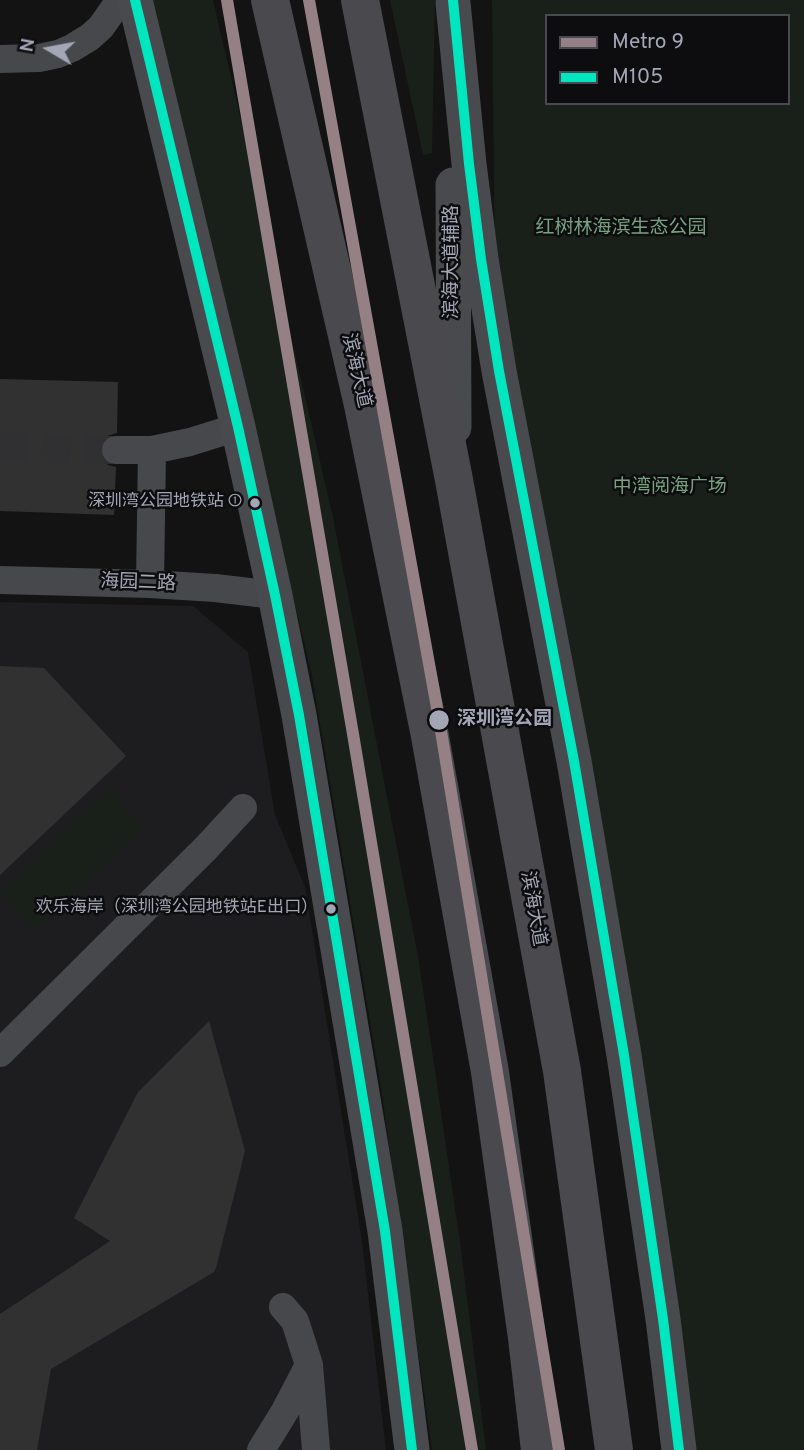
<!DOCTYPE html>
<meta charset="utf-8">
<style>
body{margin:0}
#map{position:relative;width:804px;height:1450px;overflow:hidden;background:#131313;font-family:Overpass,sans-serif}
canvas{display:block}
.legend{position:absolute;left:545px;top:14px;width:245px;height:91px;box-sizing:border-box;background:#0d0d0f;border:2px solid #494a51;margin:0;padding:9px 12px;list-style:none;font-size:21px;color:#a2a6b5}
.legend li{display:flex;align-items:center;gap:14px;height:35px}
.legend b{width:35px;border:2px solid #494a51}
.north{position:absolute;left:14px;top:14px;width:70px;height:70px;-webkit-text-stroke:5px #0d0d0f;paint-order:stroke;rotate:280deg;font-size:19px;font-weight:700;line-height:28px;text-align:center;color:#a2a6b5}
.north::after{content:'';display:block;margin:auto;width:24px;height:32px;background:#a2a6b5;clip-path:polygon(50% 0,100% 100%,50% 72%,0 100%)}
</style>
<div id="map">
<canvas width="804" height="1450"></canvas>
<ul class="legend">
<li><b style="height:9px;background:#958086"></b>Metro 9</li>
<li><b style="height:9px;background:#00e6bf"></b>M105</li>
</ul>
<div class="north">N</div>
</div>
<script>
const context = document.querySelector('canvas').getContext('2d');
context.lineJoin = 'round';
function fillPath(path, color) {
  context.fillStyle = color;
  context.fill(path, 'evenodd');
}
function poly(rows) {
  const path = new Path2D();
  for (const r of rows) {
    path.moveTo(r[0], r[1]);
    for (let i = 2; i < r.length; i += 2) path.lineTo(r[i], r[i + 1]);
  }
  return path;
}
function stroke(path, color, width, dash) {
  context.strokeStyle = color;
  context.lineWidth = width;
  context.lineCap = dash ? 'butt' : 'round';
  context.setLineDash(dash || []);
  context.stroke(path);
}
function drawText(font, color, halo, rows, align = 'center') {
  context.font = font + ' Overpass,"Noto Sans SC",sans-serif';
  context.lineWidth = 5;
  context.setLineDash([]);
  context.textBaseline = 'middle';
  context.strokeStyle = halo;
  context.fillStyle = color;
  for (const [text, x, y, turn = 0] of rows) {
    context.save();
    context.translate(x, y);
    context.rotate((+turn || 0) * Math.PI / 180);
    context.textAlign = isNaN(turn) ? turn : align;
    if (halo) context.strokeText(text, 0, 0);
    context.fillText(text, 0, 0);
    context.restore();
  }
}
fillPath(poly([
 [0,602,193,606,248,652,275,815,305,887,362,1241,386,1450,0,1450]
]), '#1d1d1f');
fillPath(poly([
 [152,0,213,0,333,517,419,962,460,1242,486,1450,432,1450,381,1087,312,676],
 [390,0,435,0,432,153,423,155],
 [492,0,804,0,804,1450,694,1450,495,275],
 [547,16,788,16,788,103,547,103],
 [109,789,145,827,35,930,0,892]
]), '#19201a');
fillPath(poly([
 [0,379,118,382,117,433,107,436,101,442,99,449,102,459,108,465,116,467,114,515,0,511],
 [0,666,44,668,126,756,0,875],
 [209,1021,245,1151,216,1268,214,1272,51,1369,37,1450,0,1450,0,1314,110,1241,74,1218,138,1092]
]), '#313132');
stroke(poly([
 [0,447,116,450]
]), '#303033', 28, [28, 14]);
stroke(poly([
 [0,59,39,58,58,54,72,48,90,37,101,27,120,0],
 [116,450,152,450,190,442,238,427],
 [0,580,150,584,215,588,275,595],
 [150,584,152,450],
 [0,1053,206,848,243,808],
 [283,1307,295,1321,309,1365],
 [261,1450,285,1411,309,1365,316,1450]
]), '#47484c', 28);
stroke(poly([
 [135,0,238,427,275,595,299,715,385,1231,412,1450],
 [453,3,469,164,481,259,499,371,574,761,624,1055,663,1319,679,1450],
 [453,185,454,427]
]), '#494a4e', 35);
stroke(poly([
 [270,0,363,405,430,736,490,1072,527,1338,540,1450],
 [360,0,454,480,562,1071,614,1450]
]), '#49494e', 38);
stroke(poly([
 [135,0,238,427,275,595,299,715,385,1231,412,1450],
 [453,0,469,164,481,259,499,371,574,761,624,1055,663,1319,679,1450]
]), '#00e6bf', 10);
stroke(poly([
 [227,0,353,734,472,1450],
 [309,0,439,719,559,1450]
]), '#958086', 12);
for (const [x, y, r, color] of [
 [255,503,6,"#a2a6b5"],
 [439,720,11,"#a2a6b5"],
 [331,909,6,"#a2a6b5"]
]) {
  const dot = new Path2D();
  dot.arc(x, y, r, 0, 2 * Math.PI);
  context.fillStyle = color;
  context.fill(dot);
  stroke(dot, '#0d0d0f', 2.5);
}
drawText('17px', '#a2a6b5', '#0d0d0f', [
 ["深圳湾公园地铁站 ①",242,503],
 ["欢乐海岸（深圳湾公园地铁站E出口）",318,909]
], 'right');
drawText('19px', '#77a27e', '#0d0d0f', [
 ["红树林海滨生态公园",621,229],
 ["中湾阅海广场",670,488]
]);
drawText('19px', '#a2a6b5', '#0d0d0f', [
 ["滨海大道辅路",453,262,-90],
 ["滨海大道",355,371,77],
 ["海园二路",138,584,2],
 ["滨海大道",532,909,80]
]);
drawText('bold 19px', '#a2a6b5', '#0d0d0f', [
 ["深圳湾公园",457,720]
], 'left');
</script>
